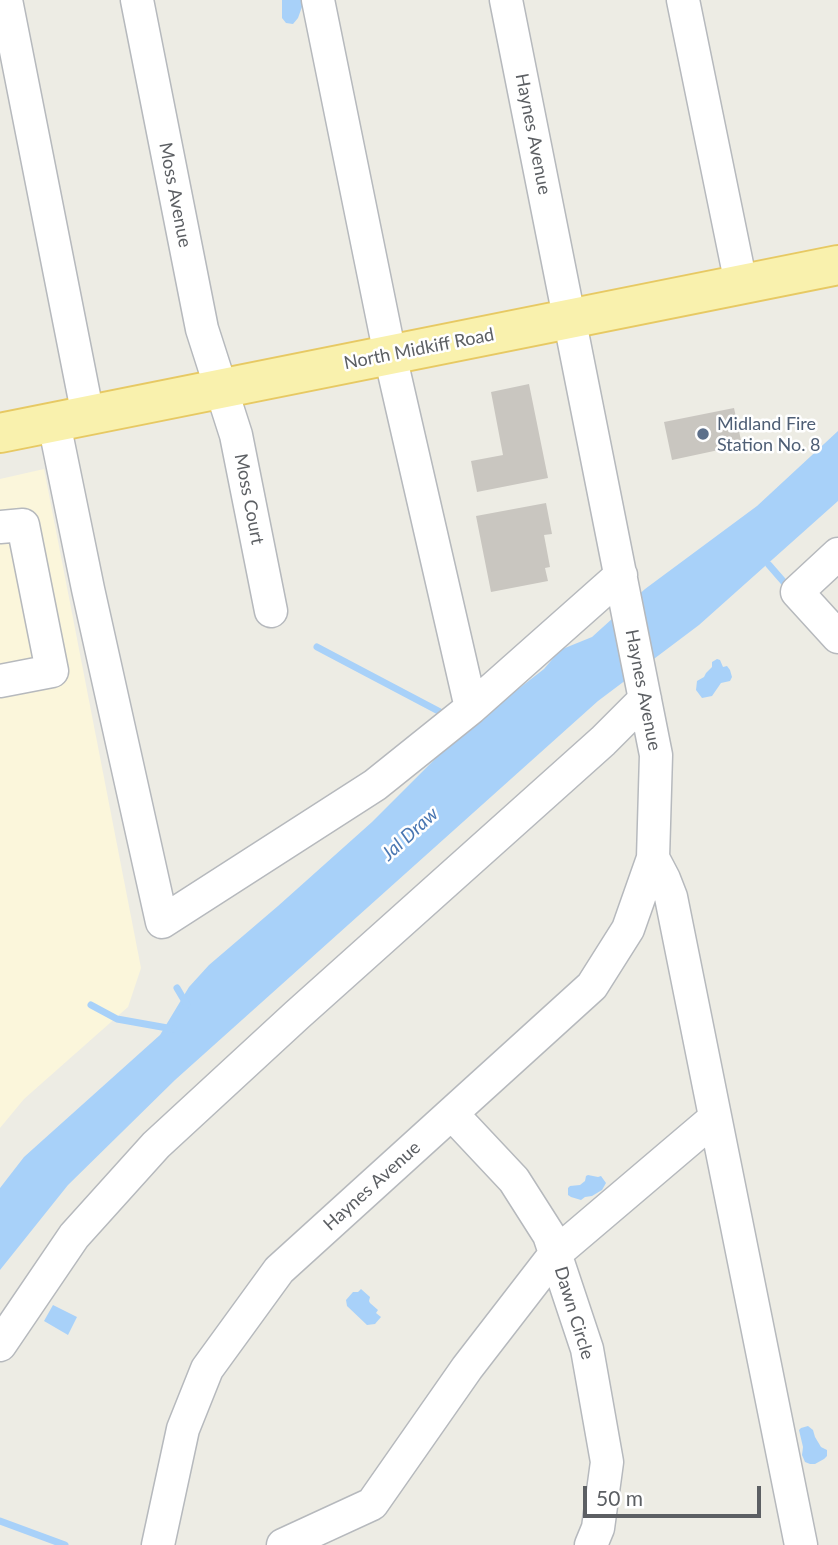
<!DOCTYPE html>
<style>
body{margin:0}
#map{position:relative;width:838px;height:1545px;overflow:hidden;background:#edece4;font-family:Lato,sans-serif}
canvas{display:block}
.scale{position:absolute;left:583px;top:1486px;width:178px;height:32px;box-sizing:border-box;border:4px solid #5c5f63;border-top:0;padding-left:9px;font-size:21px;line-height:24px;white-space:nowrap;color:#5c5f63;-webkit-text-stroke:5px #fff;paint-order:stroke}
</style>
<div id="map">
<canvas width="838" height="1545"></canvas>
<div class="scale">50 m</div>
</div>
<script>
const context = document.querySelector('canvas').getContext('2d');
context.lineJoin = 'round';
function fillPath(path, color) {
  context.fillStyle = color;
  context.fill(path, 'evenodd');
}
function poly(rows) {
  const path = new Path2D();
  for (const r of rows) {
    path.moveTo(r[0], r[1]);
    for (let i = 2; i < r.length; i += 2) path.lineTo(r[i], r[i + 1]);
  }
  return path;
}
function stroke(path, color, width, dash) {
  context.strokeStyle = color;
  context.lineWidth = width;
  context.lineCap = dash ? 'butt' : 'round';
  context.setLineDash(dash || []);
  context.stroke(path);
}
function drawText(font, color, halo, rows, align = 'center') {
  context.font = font + ' Lato,sans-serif';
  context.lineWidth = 5;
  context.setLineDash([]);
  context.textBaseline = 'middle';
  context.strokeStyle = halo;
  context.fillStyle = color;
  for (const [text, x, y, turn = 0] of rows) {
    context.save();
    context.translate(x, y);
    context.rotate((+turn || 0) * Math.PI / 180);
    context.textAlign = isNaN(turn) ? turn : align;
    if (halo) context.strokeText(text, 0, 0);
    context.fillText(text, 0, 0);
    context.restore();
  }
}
fillPath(poly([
 [44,469,141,968,128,1007,24,1099,0,1128,0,479]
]), '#fbf6db');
fillPath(poly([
 [282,0,303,0,303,4,298,18,293,24,286,23,282,18],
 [838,431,838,501,699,625,598,701,175,1080,68,1185,0,1270,0,1188,24,1157,160,1035,189,987,209,965,278,906,372,822,461,733,544,669,560,650,592,637,645,589,757,506],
 [717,659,720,660,723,667,727,666,730,670,732,677,730,681,721,683,712,696,702,698,696,690,697,681,704,677,706,673,712,667,712,662],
 [588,1175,598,1177,601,1176,606,1183,602,1190,592,1196,585,1197,581,1200,571,1197,568,1195,568,1188,570,1186,580,1185,585,1181,586,1176],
 [361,1289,370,1297,369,1301,370,1303,378,1310,376,1313,381,1317,375,1324,367,1325,347,1306,346,1300,353,1292,358,1292],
 [53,1305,77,1317,68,1335,44,1321],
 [808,1426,813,1430,815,1437,821,1447,827,1450,827,1456,824,1459,815,1464,810,1464,805,1462,802,1455,803,1447,799,1430,801,1428]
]), '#a8d1f9');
stroke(poly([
 [769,565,789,588],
 [317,647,444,714],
 [177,988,187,1005],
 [91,1005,117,1019,173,1029],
 [0,1521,65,1545]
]), '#a8d1f9', 7);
fillPath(poly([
 [529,384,548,478,477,492,471,461,503,455,491,392],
 [734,408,742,445,672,460,664,422],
 [546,503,552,534,544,535,550,567,545,568,548,581,491,592,476,516]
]), '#c9c6c0');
const minor = poly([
 [6,0,88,416],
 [137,0,202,329,236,435,271,611],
 [318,0,390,355,471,708,621,575],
 [683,0,741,284],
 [54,423,88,589,162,922,375,785,471,708],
 [0,527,23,525,52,671,0,681],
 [838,554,797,592,838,637],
 [653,858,664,879,671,897,801,1545],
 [452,1114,514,1180,549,1235,587,1349,607,1462,598,1528,591,1545],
 [0,1345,74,1236,156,1145,297,1015,603,741,645,699],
 [158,1545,183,1429,207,1369,279,1270,592,986,628,929,653,858,656,755,506,0],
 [283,1545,372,1504,467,1368,555,1254,715,1118]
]);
const major = poly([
 [0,433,838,265]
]);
stroke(minor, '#b6b9bd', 35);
stroke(major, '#e7c963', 42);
stroke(minor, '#fff', 32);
stroke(major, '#f9f1ad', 38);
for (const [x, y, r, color] of [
 [703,434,7,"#5c6f8a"]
]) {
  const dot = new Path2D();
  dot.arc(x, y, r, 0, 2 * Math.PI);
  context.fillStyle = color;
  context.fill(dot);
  stroke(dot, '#fff', 2.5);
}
drawText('18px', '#5c5f63', '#fff', [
 ["Haynes Avenue",533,134,79],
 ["Moss Avenue",175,195,79],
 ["North Midkiff Road",419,349,-11],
 ["Moss Court",249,499,79],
 ["Haynes Avenue",643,690,79],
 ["Haynes Avenue",372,1186,-42],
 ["Dawn Circle",574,1313,73]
]);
drawText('18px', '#4e5e75', '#fff', [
 ["Midland Fire",717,424],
 ["Station No. 8",717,445]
], 'left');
drawText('italic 19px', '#4a77b2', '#fff', [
 ["Jal Draw",410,834,-42]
]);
</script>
